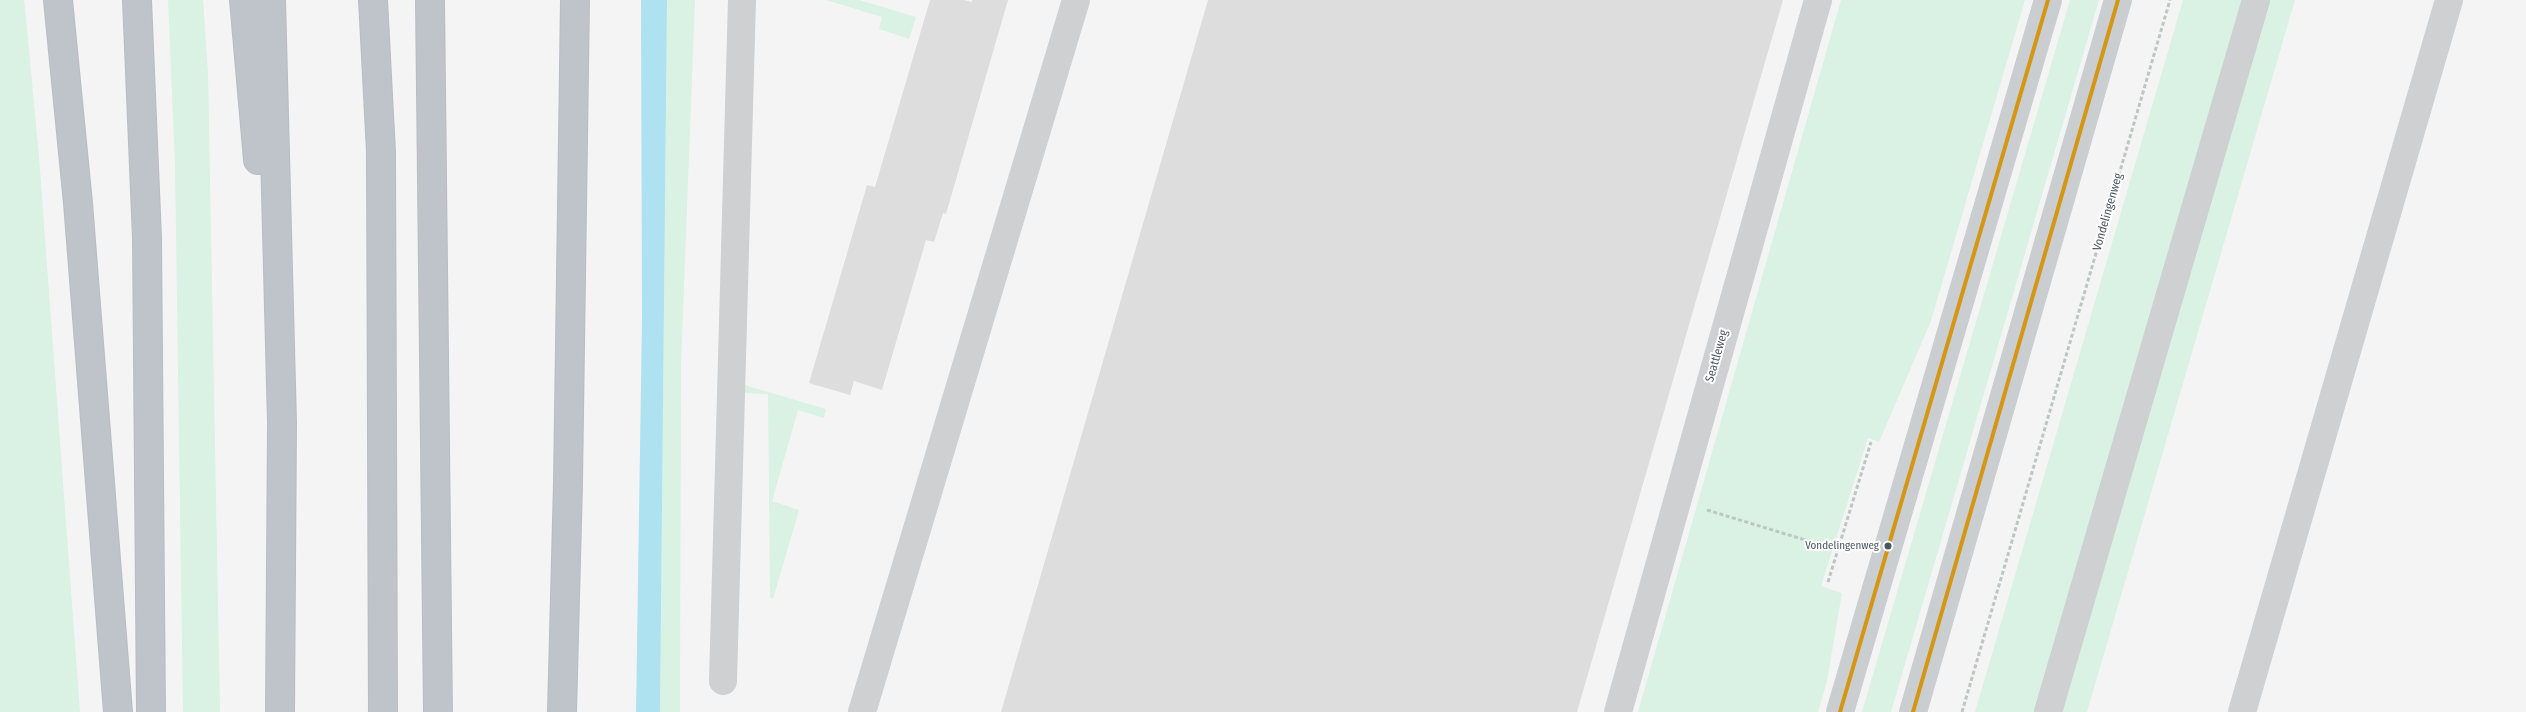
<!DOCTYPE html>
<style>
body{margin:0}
canvas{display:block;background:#f4f4f4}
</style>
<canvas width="2526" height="712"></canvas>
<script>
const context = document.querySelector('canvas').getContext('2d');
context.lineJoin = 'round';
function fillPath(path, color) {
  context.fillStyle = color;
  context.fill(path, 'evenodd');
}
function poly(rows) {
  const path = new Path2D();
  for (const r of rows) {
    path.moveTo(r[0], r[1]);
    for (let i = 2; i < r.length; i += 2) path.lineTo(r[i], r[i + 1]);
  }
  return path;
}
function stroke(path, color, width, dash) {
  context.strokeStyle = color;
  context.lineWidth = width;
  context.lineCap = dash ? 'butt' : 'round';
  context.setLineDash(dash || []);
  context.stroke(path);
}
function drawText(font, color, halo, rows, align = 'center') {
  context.font = font + ' "Fira Sans Condensed",sans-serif';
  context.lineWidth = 4;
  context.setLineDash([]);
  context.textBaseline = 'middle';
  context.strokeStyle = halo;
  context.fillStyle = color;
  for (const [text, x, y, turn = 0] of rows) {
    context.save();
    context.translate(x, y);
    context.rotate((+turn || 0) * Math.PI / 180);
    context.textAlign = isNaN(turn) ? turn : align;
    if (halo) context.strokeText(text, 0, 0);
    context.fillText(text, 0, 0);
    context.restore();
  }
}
fillPath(poly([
 [0,0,24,0,26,18,39,157,80,712,0,712],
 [168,0,203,0,208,73,220,712,183,712,175,164],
 [667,0,695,0,681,363,680,712,660,712],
 [826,0,859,0,916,17,909,39,879,29,882,17],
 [1841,0,2025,0,1931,321,1879,442,1868,438,1821,586,1842,593,1827,681,1818,712,1638,712],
 [2070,0,2099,0,1891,712,1862,712],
 [2183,0,2245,0,2038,712,1975,712],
 [2266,0,2295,0,2087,712,2058,712],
 [741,384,826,409,824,418,798,410,772,501,799,510,773,599,770,597,768,394,742,393]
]), '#d9f2e3');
fillPath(poly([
 [641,0,667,0,660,712,636,712,642,318]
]), '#aee2f0');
fillPath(poly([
 [930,0,964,0,972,2,972,0,1008,0,946,214,943,213,934,242,926,240,882,390,854,381,850,395,809,383,867,185,875,187],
 [1208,0,1783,0,1577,712,1001,712]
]), '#ddddde');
const highway = poly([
 [58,0,78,203,118,712],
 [137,0,147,238,151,712],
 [244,0,258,160],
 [271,0,282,423,280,712],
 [373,0,381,152,383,712],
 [430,0,438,712],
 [562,712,568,483,575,0]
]);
stroke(highway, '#b9bec3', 30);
stroke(poly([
 [1707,510,1838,550],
 [1828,582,1871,442],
 [1962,712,2170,0]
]), '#bcc7c4', 3, [4, 2.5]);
stroke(poly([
 [723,681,742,0],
 [862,712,1076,0],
 [1618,712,1818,0],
 [2048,712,2256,0],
 [2242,712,2449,0]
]), '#ced0d2', 28);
stroke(poly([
 [1840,712,2048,0],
 [1913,712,2118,0]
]), '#caced1', 28);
stroke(highway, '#bec4c9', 28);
stroke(poly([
 [1840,712,2048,0],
 [1913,712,2118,0]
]), '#d49613', 4);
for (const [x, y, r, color] of [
 [1888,546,4.5,"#4a5661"]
]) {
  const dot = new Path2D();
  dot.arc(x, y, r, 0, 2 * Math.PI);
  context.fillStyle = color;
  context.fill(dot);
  stroke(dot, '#fff', 2);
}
drawText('11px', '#4a5661', '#fff', [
 ["Vondelingenweg",1879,546]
], 'right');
drawText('12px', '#4a5661', '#fff', [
 ["Vondelingenweg",2108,212,-74],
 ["Seattleweg",1717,356,-74]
]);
</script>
